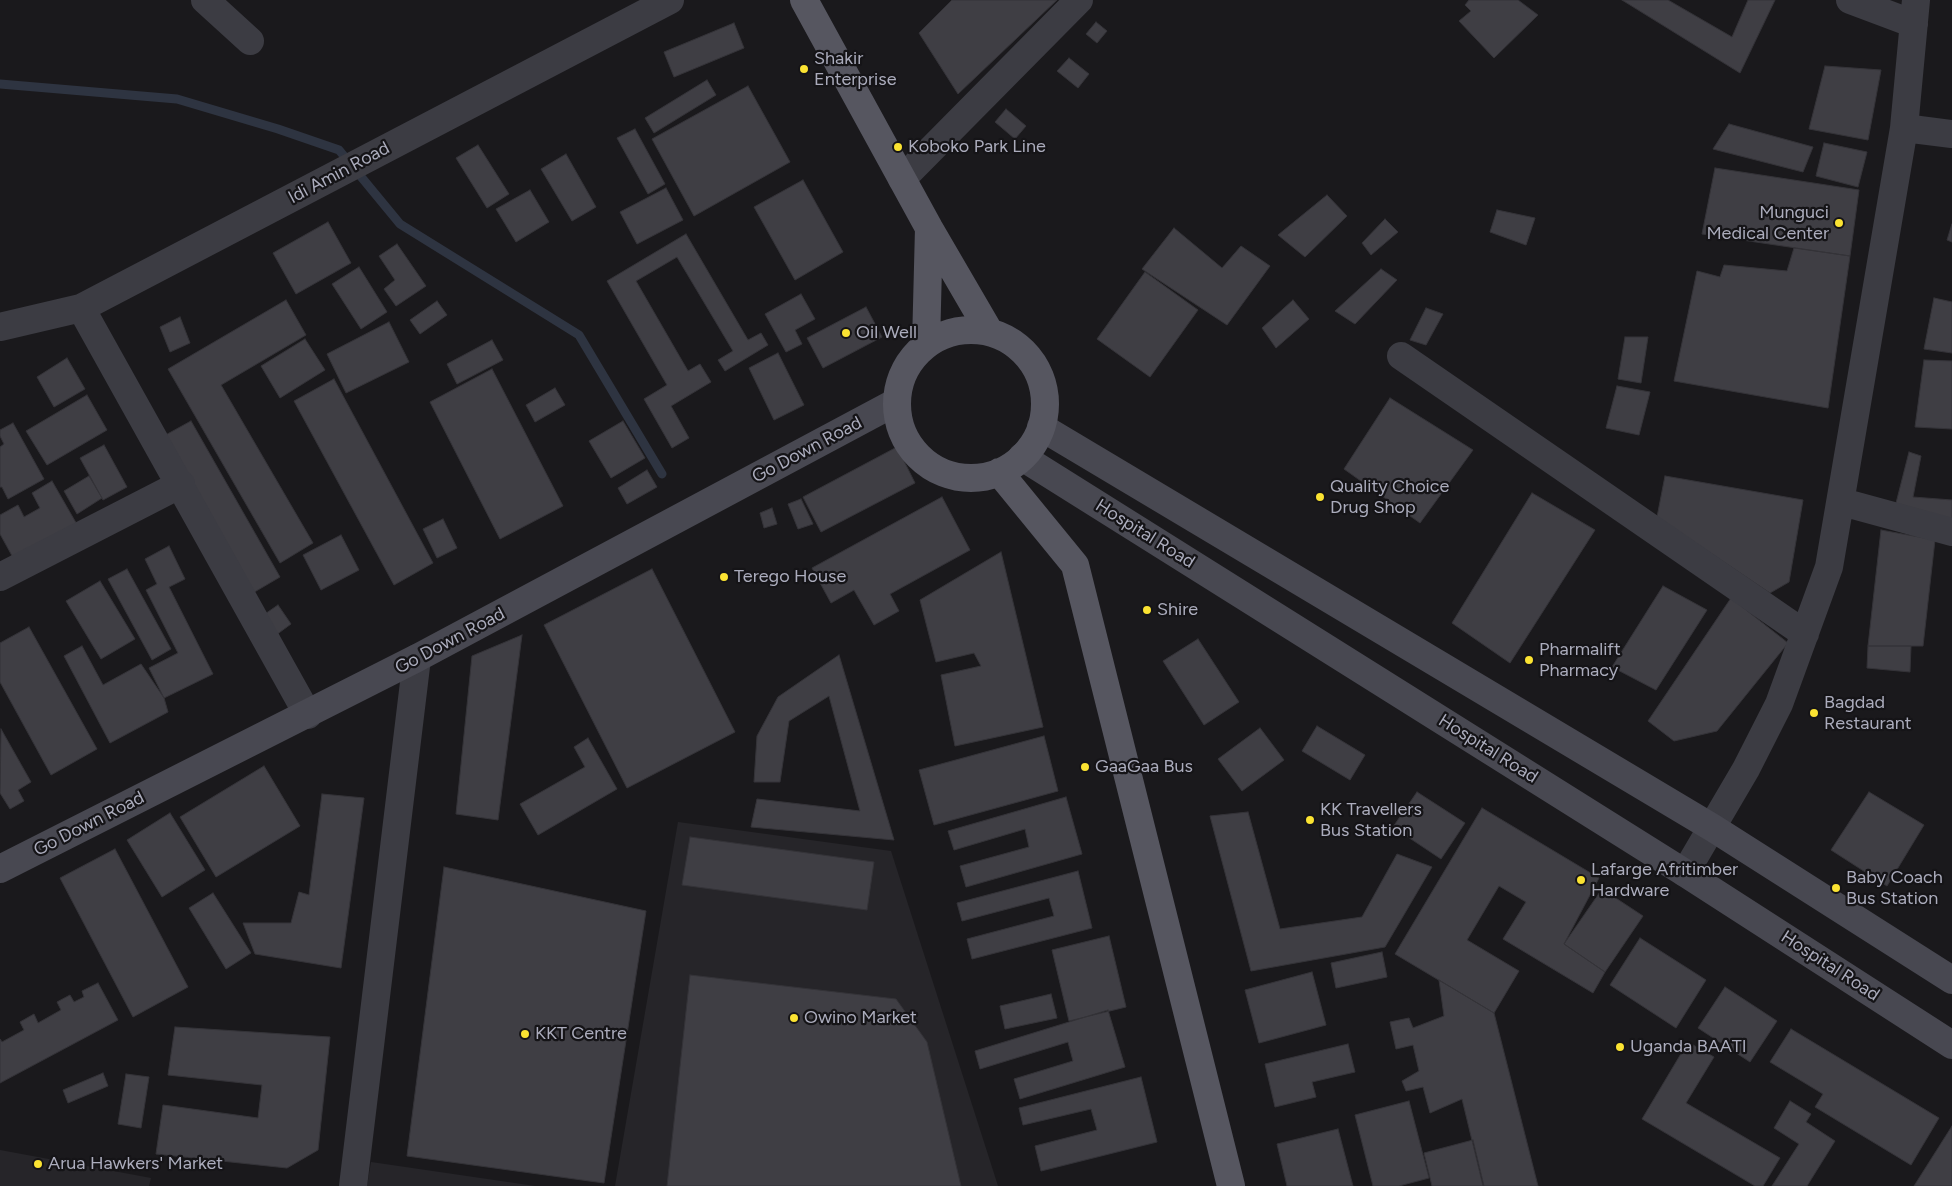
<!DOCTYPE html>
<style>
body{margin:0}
canvas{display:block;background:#1a191c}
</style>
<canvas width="1952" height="1186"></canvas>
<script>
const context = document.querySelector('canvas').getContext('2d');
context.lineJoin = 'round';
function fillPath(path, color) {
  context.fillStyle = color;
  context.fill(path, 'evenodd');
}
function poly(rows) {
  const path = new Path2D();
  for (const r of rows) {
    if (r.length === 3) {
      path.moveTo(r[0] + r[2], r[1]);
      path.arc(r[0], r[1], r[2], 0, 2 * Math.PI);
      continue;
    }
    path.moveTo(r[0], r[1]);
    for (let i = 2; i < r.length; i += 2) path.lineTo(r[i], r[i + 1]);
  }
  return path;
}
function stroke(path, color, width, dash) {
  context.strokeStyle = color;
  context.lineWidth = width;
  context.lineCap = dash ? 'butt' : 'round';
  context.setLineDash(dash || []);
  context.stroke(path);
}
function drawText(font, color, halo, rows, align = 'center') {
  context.font = font + ' Figtree,sans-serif';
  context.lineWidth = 4.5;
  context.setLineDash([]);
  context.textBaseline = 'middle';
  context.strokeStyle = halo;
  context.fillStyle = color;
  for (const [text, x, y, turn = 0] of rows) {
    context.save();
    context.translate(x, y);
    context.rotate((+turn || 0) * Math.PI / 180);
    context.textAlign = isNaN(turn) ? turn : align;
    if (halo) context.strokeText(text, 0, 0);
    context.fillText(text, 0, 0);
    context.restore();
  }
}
fillPath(poly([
 [678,822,891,851,998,1186,615,1186],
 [0,1150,151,1178,149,1186,0,1186],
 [371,1162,535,1186,367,1186]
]), '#262529');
stroke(poly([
 [0,84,177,99,278,129,339,150,400,224,579,335,662,474]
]), '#2e3441', 9);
const building = poly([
 [952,0,1057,0,958,94,919,33,952,0],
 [1469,0,1518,0,1538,15,1494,58,1459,21,1471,11,1465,5,1469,0],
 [1622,0,1668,0,1732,37,1748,0,1775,0,1740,73,1622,0],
 [1096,22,1107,31,1097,43,1086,34,1096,22],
 [734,23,744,48,674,77,664,52,734,23],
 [1069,58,1089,74,1078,88,1057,71,1069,58],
 [1825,66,1881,70,1868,140,1809,129,1825,66],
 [707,80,716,95,654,133,645,118,707,80],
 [748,86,790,162,694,216,652,139,748,86],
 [1006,109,1026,126,1015,139,995,122,1006,109],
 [1729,124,1813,147,1803,172,1713,149,1729,124],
 [635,129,665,184,648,194,617,138,635,129],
 [1824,143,1867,152,1858,187,1816,176,1824,143],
 [478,145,509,194,487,208,456,158,478,145],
 [566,154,596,207,572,221,541,169,566,154],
 [1715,168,1859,190,1850,256,1702,234,1715,168],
 [803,180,843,252,795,280,754,207,803,180],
 [666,188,683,220,637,244,620,212,666,188],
 [530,190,549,222,516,242,496,209,530,190],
 [1327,195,1347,216,1305,257,1278,235,1327,195],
 [1497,210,1535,218,1526,245,1490,232,1497,210],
 [1385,219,1398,232,1371,255,1362,243,1385,219],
 [328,222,351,263,296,294,273,253,328,222],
 [1952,224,1952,242,1947,240,1952,224],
 [1174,228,1222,268,1241,246,1270,266,1227,325,1142,269,1174,228],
 [686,234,748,340,761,333,768,345,725,371,718,360,733,351,677,257,636,281,688,371,700,364,711,382,671,406,689,438,672,448,644,399,667,385,607,281,686,234],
 [397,244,426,286,396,306,384,289,395,280,379,256,397,244],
 [1794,248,1850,256,1828,408,1674,381,1697,271,1720,277,1724,265,1787,271,1794,248],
 [359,267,387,312,361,329,332,284,359,267],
 [1381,269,1397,280,1355,324,1335,311,1381,269],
 [1145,272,1198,310,1150,377,1097,339,1145,272],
 [801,294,815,319,795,330,802,344,786,352,765,314,801,294],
 [1934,298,1952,302,1952,353,1924,349,1934,298],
 [286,300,306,335,221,385,313,543,280,563,168,369,286,300],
 [1293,300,1309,319,1276,348,1262,328,1293,300],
 [437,301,447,315,420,334,410,320,437,301],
 [866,307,882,337,823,368,807,338,866,307],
 [1426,308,1443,314,1426,345,1410,340,1426,308],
 [180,317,190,343,170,352,160,327,180,317],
 [389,322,409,362,346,393,327,354,389,322],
 [1625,337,1648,337,1641,383,1618,379,1625,337],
 [305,339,325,370,280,398,261,366,305,339],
 [492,340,503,360,457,384,447,364,492,340],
 [778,353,804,405,774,420,749,368,778,353],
 [67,358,85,389,54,407,37,377,67,358],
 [1924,360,1952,361,1952,429,1915,427,1924,360],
 [492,369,563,506,500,539,430,402,492,369],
 [334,379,433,563,394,585,294,401,334,379],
 [1617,386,1650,392,1639,435,1606,428,1617,386],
 [555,388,565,405,535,422,526,405,555,388],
 [87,395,107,430,47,465,26,431,87,395],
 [1390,398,1473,450,1420,523,1344,469,1390,398],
 [191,421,280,577,251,594,162,437,191,421],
 [623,421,645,458,611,478,589,441,623,421],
 [13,423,44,479,8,499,2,487,0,487,0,447,4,444,0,436,0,430,13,423],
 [104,445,127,487,103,500,80,458,104,445],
 [897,447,915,483,821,532,803,497,897,447],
 [1909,452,1921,456,1913,497,1952,500,1952,520,1894,511,1909,452],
 [647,470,657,487,627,504,618,488,647,470],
 [89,476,102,498,77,514,64,491,89,476],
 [1665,476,1803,500,1789,582,1770,593,1657,517,1665,476],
 [52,481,79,528,16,563,0,534,0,515,18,505,24,517,40,508,32,493,52,481],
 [1532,493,1595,530,1510,663,1452,623,1532,493],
 [942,497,970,550,890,594,899,611,874,625,854,590,831,603,812,568,942,497],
 [801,499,813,524,798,529,788,504,801,499],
 [772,508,777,524,764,528,760,513,772,508],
 [443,519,457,548,437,558,423,529,443,519],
 [1881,530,1935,540,1923,646,1868,646,1881,530],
 [341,535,359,570,321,590,303,555,341,535],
 [169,546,185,579,169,587,213,674,164,698,149,668,178,653,146,590,157,584,145,559,169,546],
 [1001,552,1043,727,955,746,941,675,981,666,974,653,936,662,920,600,1001,552],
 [127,569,171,649,152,660,108,579,127,569],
 [652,569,735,732,627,788,544,625,652,569],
 [100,581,135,639,101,659,66,601,100,581],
 [1663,586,1707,610,1656,690,1612,667,1663,586],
 [1731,598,1788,643,1717,731,1674,741,1648,721,1731,598],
 [278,605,291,624,276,635,262,616,278,605],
 [29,627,97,749,51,775,0,682,0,643,29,627],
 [522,635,498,820,456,814,472,656,522,635],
 [1198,639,1239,702,1204,725,1163,661,1198,639],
 [82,646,103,685,141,664,164,698,168,712,110,743,64,656,82,646],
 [1868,646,1911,646,1910,672,1867,668,1868,646],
 [839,655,894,840,751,827,757,799,860,811,829,696,789,721,780,782,754,782,757,736,778,697,839,655],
 [1317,726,1365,755,1350,780,1302,751,1317,726],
 [1260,728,1284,760,1242,791,1218,759,1260,728],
 [1,729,31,782,18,790,24,801,10,809,0,793,1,729],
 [1044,736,1058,791,934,825,919,770,1044,736],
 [588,738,617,789,538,835,520,804,585,767,574,747,588,738],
 [264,766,300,826,216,877,180,817,264,766],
 [1417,792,1465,823,1441,859,1393,827,1417,792],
 [1869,792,1924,825,1887,886,1831,850,1869,792],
 [322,794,364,798,341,968,255,954,243,923,291,923,299,892,309,895,322,794],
 [1066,797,1082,854,966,887,960,866,1029,847,1025,829,954,850,948,831,1066,797],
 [1482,808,1599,878,1564,944,1605,972,1593,993,1503,939,1526,902,1499,886,1467,940,1519,971,1494,1013,1395,954,1482,808],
 [1248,812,1280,929,1362,917,1397,854,1432,867,1385,947,1251,971,1210,816,1248,812],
 [170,813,205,870,162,897,127,840,170,813],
 [690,837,874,862,867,910,682,885,690,837],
 [115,849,188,987,133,1017,60,878,115,849],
 [444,867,646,911,604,1183,407,1156,444,867],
 [1078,871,1092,928,972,959,967,939,1054,916,1049,898,962,921,957,903,1078,871],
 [1602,889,1643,916,1605,972,1564,944,1602,889],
 [213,893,251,953,226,969,189,908,213,893],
 [1109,936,1126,1007,1069,1021,1052,950,1109,936],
 [1640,938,1706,980,1676,1028,1610,985,1640,938],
 [1382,952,1387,977,1336,988,1331,963,1382,952],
 [1312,972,1326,1025,1259,1043,1245,990,1312,972],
 [690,975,896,999,927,1042,961,1186,667,1186,690,975],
 [1439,980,1494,1013,1538,1186,1483,1186,1462,1099,1430,1113,1423,1087,1406,1091,1402,1081,1419,1071,1413,1045,1396,1049,1390,1022,1409,1018,1413,1028,1444,1016,1439,980],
 [98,983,118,1020,0,1083,0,1039,2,1042,24,1030,20,1022,34,1014,38,1023,61,1010,57,1002,70,995,74,1002,84,997,82,991,98,983],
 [1725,987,1777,1021,1750,1062,1698,1028,1725,987],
 [1051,994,1057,1018,1005,1029,1000,1006,1051,994],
 [1108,1010,1125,1067,1020,1099,1014,1079,1073,1061,1068,1042,980,1069,975,1051,1108,1010],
 [175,1027,330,1037,318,1150,287,1168,156,1154,163,1105,258,1118,262,1085,168,1075,175,1027],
 [1791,1029,1939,1118,1911,1165,1815,1107,1823,1094,1770,1062,1791,1029],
 [1688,1042,1714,1057,1686,1103,1780,1158,1763,1186,1755,1186,1642,1119,1688,1042],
 [1348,1044,1355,1072,1312,1082,1316,1097,1275,1107,1265,1064,1348,1044],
 [103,1073,108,1086,68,1103,63,1090,103,1073],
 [126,1074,149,1077,141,1128,118,1124,126,1074],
 [1141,1077,1157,1142,1041,1171,1035,1146,1097,1130,1091,1109,1023,1125,1019,1108,1141,1077],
 [1409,1101,1429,1178,1399,1186,1373,1186,1355,1115,1409,1101],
 [1790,1101,1811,1114,1806,1122,1835,1141,1807,1186,1772,1186,1799,1144,1774,1128,1790,1101],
 [1952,1126,1952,1186,1914,1186,1952,1126],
 [1338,1129,1353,1186,1287,1186,1277,1144,1338,1129],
 [1473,1140,1484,1186,1432,1186,1424,1153,1473,1140]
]);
fillPath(building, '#3f3e44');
stroke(building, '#343338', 1);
stroke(poly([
 [205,0,250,41],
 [1850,0,1914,24],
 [1904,128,1952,134],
 [902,179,1079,0],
 [81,308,308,715],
 [0,327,81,308,670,0],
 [1401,356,1805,634],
 [1842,502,1952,532],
 [0,577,181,484],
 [1685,873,1746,769,1779,704,1829,567,1904,128,1916,0],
 [353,1186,417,658]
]), '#3c3c43', 28);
stroke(poly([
 [1041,427,1713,828,1952,980],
 [1022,457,1685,873,1952,1045],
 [0,869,417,658,896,402]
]), '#484851', 28);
stroke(poly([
 [804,0,929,228,989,331],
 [971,404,74],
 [926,344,929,228],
 [999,472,1075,565,1231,1186]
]), '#565660', 28);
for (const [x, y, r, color] of [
 [804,69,5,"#fbe332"],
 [898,147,5,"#fbe332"],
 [1839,223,5,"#fbe332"],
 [846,333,5,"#fbe332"],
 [1320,497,5,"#fbe332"],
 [724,577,5,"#fbe332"],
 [1147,610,5,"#fbe332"],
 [1529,660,5,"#fbe332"],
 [1814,713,5,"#fbe332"],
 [1085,767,5,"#fbe332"],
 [1310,820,5,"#fbe332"],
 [1581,880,5,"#fbe332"],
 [1836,888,5,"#fbe332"],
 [794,1018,5,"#fbe332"],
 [525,1034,5,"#fbe332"],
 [1620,1047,5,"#fbe332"],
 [38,1164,5,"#fbe332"]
]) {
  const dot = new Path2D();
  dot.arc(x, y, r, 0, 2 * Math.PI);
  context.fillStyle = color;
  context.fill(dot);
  stroke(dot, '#151417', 2);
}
drawText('18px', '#abacbc', '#151417', [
 ["Shakir",814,59],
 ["Enterprise",814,80],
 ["Koboko Park Line",908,147],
 ["Munguci",1829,213,"right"],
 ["Medical Center",1829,234,"right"],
 ["Oil Well",856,333],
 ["Quality Choice",1330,487],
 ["Drug Shop",1330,508],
 ["Terego House",734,577],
 ["Shire",1157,610],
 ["Pharmalift",1539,650],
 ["Pharmacy",1539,671],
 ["Bagdad",1824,703],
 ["Restaurant",1824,724],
 ["GaaGaa Bus",1095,767],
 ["KK Travellers",1320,810],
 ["Bus Station",1320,831],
 ["Lafarge Afritimber",1591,870],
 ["Hardware",1591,891],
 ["Baby Coach",1846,878],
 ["Bus Station",1846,899],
 ["Owino Market",804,1018],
 ["KKT Centre",535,1034],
 ["Uganda BAATI",1630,1047],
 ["Arua Hawkers' Market",48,1164]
], 'left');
drawText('18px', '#abacbc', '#151417', [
 ["Idi Amin Road",339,173,-28],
 ["Go Down Road",807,450,-28],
 ["Hospital Road",1145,534,32],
 ["Go Down Road",450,641,-28],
 ["Hospital Road",1488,749,32],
 ["Go Down Road",89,824,-27],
 ["Hospital Road",1830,966,33]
]);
</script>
